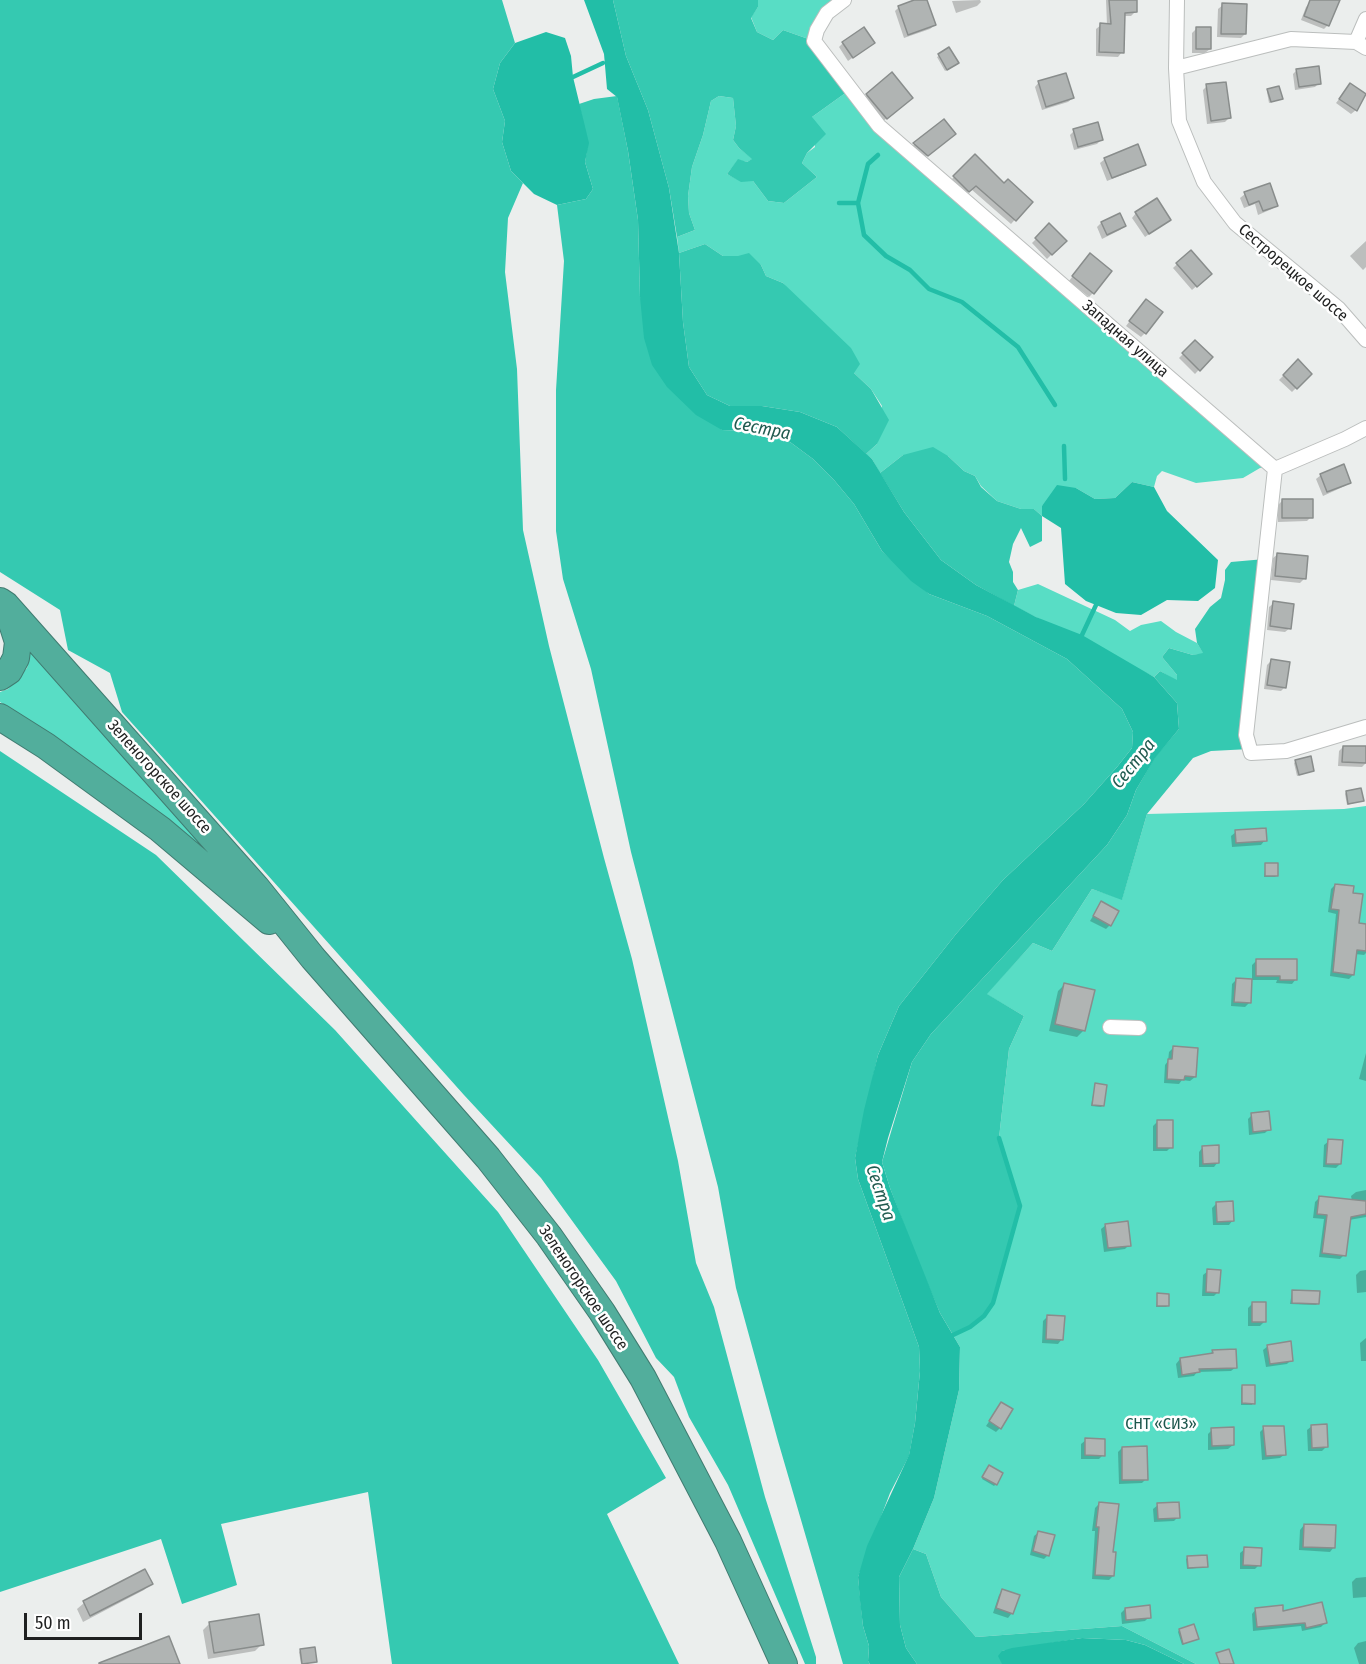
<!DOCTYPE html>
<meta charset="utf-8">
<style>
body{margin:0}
#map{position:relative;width:1366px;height:1664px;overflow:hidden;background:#ebeeed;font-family:"Fira Sans Condensed",sans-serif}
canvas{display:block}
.scale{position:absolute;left:24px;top:1613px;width:118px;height:27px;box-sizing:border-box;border:3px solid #1f2020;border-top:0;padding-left:8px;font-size:18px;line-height:21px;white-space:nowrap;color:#1f2020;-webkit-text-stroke:4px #fff;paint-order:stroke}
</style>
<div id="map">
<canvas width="1366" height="1664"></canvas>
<div class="scale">50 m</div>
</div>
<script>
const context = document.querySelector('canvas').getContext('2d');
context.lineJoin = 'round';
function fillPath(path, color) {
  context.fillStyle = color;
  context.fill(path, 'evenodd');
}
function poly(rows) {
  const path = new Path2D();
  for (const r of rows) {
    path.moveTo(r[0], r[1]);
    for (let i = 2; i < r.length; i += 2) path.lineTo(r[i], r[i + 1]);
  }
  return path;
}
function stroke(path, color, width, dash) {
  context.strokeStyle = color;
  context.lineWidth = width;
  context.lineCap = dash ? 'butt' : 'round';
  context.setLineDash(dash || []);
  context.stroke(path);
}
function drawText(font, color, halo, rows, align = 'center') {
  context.font = font + ' "Fira Sans Condensed",sans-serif';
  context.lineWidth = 5;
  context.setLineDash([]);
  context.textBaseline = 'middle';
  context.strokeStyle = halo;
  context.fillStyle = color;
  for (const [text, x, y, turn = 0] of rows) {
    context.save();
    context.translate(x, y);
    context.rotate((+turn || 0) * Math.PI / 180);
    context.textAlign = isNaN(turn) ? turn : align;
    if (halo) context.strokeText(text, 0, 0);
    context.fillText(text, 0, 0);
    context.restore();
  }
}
fillPath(poly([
 [758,0,844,0,814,41,783,30,773,40,757,32,751,17,758,7],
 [851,89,879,126,1272,466,1260,468,1243,478,1196,483,1162,471,1157,476,1154,487,1132,482,1115,498,1095,499,1076,488,1042,506,1042,516,1034,509,1021,509,997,501,981,486,975,476,964,471,948,456,903,455,880,473,872,459,866,454,877,444,882,406,871,389,854,373,783,283,766,276,761,265,738,256,723,256,705,244,679,253,677,237,695,230,689,213,688,196,692,167,703,135,711,101,719,96,733,98,736,126,733,140,739,148,753,159,747,162,738,160,727,174,741,181,753,181,768,201,784,203,817,177,802,163,807,153,815,147,812,117],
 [1038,584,1115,620,1130,631,1141,625,1161,621,1176,632,1197,643,1204,654,1193,655,1169,648,1162,657,1177,675,1177,681,1160,671,1154,677,1014,606,1018,590],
 [31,650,279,921,79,759,0,702,0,692,8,689,27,668],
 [1366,806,1366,1664,1196,1664,1122,1626,976,1637,941,1597,926,1554,913,1549,934,1498,959,1390,960,1347,953,1335,970,1327,984,1316,993,1303,1017,1194,999,1138,1009,1049,1024,1016,986,994,1033,943,1052,951,1092,889,1122,899,1147,814,1344,809]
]), '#58ddc5');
fillPath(poly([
 [0,0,502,0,515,43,500,63,493,89,505,121,502,142,511,171,523,183,508,218,505,272,517,369,523,530,549,646,604,858,632,959,678,1161,696,1263,714,1307,765,1497,816,1657,816,1664,805,1664,728,1485,689,1417,674,1377,656,1358,616,1281,541,1178,464,1095,122,712,110,673,68,650,60,610,0,572],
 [613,0,758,0,758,7,751,18,757,32,773,40,783,30,814,41,851,89,812,117,826,134,807,153,802,163,817,177,784,203,768,201,753,181,741,182,727,174,738,159,747,162,752,159,739,148,733,140,736,126,733,98,719,96,711,101,703,135,692,167,688,196,689,213,695,230,677,237,669,188,648,110,626,56],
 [617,96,628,151,638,220,640,297,722,430,748,431,790,442,813,459,834,480,854,504,882,551,929,594,987,616,1067,659,1122,709,1133,732,1132,748,1117,767,1084,804,1003,880,956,934,899,1006,878,1055,855,1158,858,1179,919,1347,920,1371,915,1423,909,1456,890,1493,858,1577,863,1626,869,1646,868,1661,870,1664,843,1664,778,1441,736,1288,718,1187,631,852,591,669,563,579,556,531,556,390,564,261,557,205,586,199,593,189,585,162,588,143,579,104,594,99],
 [705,244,723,256,738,256,749,253,761,265,766,276,783,283,851,348,860,364,854,373,871,389,889,420,877,444,866,454,837,427,800,412,762,406,730,406,707,395,689,367,683,322,679,253],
 [933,447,948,456,964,471,975,476,981,487,997,501,1021,509,1034,509,1042,516,1042,541,1030,547,1021,528,1013,544,1009,562,1013,572,1013,582,1018,590,1014,606,976,585,941,560,904,512,880,473,903,455],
 [1265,559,1250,749,1211,751,1193,758,1147,814,1122,900,1092,889,1052,951,1033,943,987,994,1024,1016,1009,1049,999,1138,1020,1206,993,1303,984,1316,970,1327,953,1335,940,1313,917,1259,890,1188,882,1162,912,1062,931,1034,1107,845,1127,815,1136,790,1155,757,1179,729,1177,703,1154,677,1160,671,1177,680,1177,675,1162,657,1169,648,1193,655,1203,653,1197,643,1195,629,1210,607,1221,598,1225,580,1225,570,1231,562],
 [0,751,156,855,335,1030,498,1212,598,1360,666,1478,607,1514,679,1664,392,1664,368,1492,221,1524,237,1585,182,1604,161,1539,0,1592],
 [913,1549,926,1554,941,1597,976,1637,1122,1626,1196,1664,1184,1664,1145,1645,1126,1640,1082,1638,1002,1651,1002,1664,917,1664,906,1648,900,1625,899,1577]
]), '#35c9b1');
fillPath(poly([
 [584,0,613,0,626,56,648,110,669,188,679,253,683,322,689,367,707,395,730,406,762,406,800,412,837,427,872,459,904,512,941,560,976,585,1036,617,1082,635,1154,677,1177,703,1179,729,1155,758,1136,790,1127,815,1107,845,931,1034,912,1062,888,1138,882,1162,890,1188,940,1313,960,1347,959,1390,934,1498,913,1549,899,1577,900,1625,906,1648,917,1664,870,1664,868,1661,869,1646,863,1626,860,1601,858,1577,867,1546,909,1455,915,1423,920,1371,919,1347,858,1179,855,1158,864,1110,878,1055,899,1006,956,934,1003,880,1084,804,1117,767,1132,748,1133,732,1122,709,1067,659,987,616,929,594,911,581,882,551,854,504,834,480,813,459,790,442,748,431,722,430,696,415,667,387,652,365,644,338,640,297,638,220,628,151,617,97,607,89,604,54],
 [546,32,565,38,571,56,573,77,589,143,585,162,593,189,586,199,557,205,534,194,511,171,502,142,505,121,493,89,500,63,515,43],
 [1132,482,1154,487,1167,511,1218,560,1215,588,1198,601,1167,600,1141,615,1116,613,1086,601,1065,584,1061,528,1042,516,1042,506,1057,485,1076,488,1095,499,1115,498],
 [1082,1638,1126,1640,1145,1645,1184,1664,1002,1664,998,1656,1002,1651,1012,1648]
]), '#22bea7');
fillPath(poly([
 [919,0,926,0,935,25,930,29,904,38,895,11,899,7],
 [980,0,981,2,977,6,956,13,952,1],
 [1106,0,1135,0,1136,11,1131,16,1123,16,1122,52,1118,57,1096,56,1096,29,1101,25,1107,25],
 [1310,3,1328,25,1324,29,1301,20,1306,7],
 [1223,5,1245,34,1241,38,1217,37,1218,9],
 [1197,28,1210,49,1205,53,1192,53,1192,33],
 [843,43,873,43,848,61,839,47],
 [949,50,955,64,945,71,937,57],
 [1297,70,1319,83,1315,87,1295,90,1293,74],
 [1039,82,1073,98,1068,102,1042,110,1035,87],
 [1350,85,1356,110,1351,114,1336,103],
 [1207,86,1229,118,1225,122,1207,124,1203,90],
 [1268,90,1281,99,1269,103,1267,92],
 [867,95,907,102,882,122,863,99],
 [944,121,950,138,923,159,910,148],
 [1074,131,1101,140,1097,144,1074,150,1070,135],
 [975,156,1004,185,1031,202,1011,224,971,189,964,195,950,181],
 [1105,159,1144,164,1140,168,1107,181,1100,163],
 [1245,194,1276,205,1272,209,1258,215,1255,204,1244,208,1240,198],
 [1136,213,1169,220,1145,237,1132,218],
 [1119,215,1125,226,1120,230,1102,239,1097,227,1101,223],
 [1049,226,1065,241,1047,259,1032,243],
 [1366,241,1366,267,1363,270,1350,256],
 [1190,252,1210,274,1192,290,1173,268],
 [1086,259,1093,293,1089,297,1069,281],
 [1142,305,1145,333,1141,337,1126,326],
 [1195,342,1211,357,1195,374,1179,358],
 [1298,361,1310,374,1292,392,1279,380],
 [1321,475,1350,482,1345,486,1323,496,1316,479],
 [1282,501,1311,517,1307,521,1278,522,1278,505],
 [1278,554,1304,579,1300,583,1271,580,1273,558],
 [1274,603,1290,628,1285,632,1267,630,1269,607],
 [1271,661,1285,687,1281,691,1264,689,1267,665],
 [1343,747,1366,748,1366,763,1362,767,1338,766,1339,751],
 [1296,761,1313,771,1297,776,1294,763],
 [1346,792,1362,801,1347,805,1345,794],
 [1236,832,1265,840,1261,845,1232,847,1231,836],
 [1266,864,1277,875,1275,877,1264,877],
 [1335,885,1357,925,1366,926,1366,953,1364,955,1355,954,1353,975,1349,979,1330,976,1336,914,1328,912,1331,889],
 [1101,903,1110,925,1106,929,1090,921],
 [1257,960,1296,979,1292,984,1276,983,1277,980,1252,980,1252,965],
 [1236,980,1250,1002,1245,1007,1231,1006,1232,984],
 [1065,984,1084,1030,1077,1037,1049,1031,1058,991],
 [1173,1048,1195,1077,1190,1081,1182,1080,1179,1084,1164,1083,1165,1065,1168,1061,1169,1052],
 [1366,1053,1366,1081,1359,1079],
 [1095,1085,1102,1106,1101,1107,1091,1106],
 [1252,1115,1269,1129,1265,1133,1249,1135,1248,1119],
 [1158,1121,1171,1147,1167,1151,1153,1151,1153,1126],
 [1329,1141,1340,1164,1336,1168,1323,1167,1324,1145],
 [1203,1147,1218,1162,1214,1167,1199,1167,1199,1152],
 [1366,1190,1366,1217,1349,1220,1344,1255,1340,1259,1319,1257,1324,1219,1313,1218,1315,1202,1319,1198,1352,1201,1351,1196,1356,1192],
 [1216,1204,1233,1220,1229,1225,1213,1225,1212,1208],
 [1106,1225,1129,1245,1125,1249,1104,1252,1101,1229],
 [1366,1270,1366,1292,1357,1293,1356,1275,1360,1271],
 [1208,1271,1218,1292,1214,1296,1202,1296,1203,1275],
 [1292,1292,1318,1303,1316,1305,1290,1304],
 [1158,1295,1167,1306,1166,1307,1156,1307],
 [1253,1303,1264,1322,1260,1326,1248,1326,1248,1308],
 [1047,1317,1062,1339,1058,1344,1042,1343,1043,1321],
 [1366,1338,1366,1361,1361,1361,1360,1343],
 [1268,1346,1291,1360,1287,1364,1266,1367,1263,1350],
 [1213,1351,1236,1367,1231,1371,1197,1372,1194,1376,1178,1378,1176,1364,1180,1359,1209,1355],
 [1243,1386,1253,1403,1252,1405,1241,1405,1241,1388],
 [1001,1404,1000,1428,996,1432,986,1426],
 [1312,1426,1326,1447,1322,1451,1308,1451,1307,1430],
 [1264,1428,1285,1454,1280,1458,1262,1460,1260,1432],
 [1212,1430,1233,1445,1228,1449,1208,1450,1208,1434],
 [1086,1440,1103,1455,1099,1459,1081,1459,1081,1444],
 [1122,1448,1146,1479,1142,1483,1119,1484,1118,1452],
 [988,1468,996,1484,994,1486,982,1479],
 [1099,1504,1111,1553,1113,1576,1109,1580,1092,1579,1095,1531,1092,1531,1095,1508],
 [1158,1505,1178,1517,1174,1521,1154,1522,1153,1509],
 [1304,1525,1334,1547,1330,1552,1299,1550,1300,1530],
 [1039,1532,1048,1555,1044,1559,1030,1555,1034,1536],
 [1245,1549,1259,1565,1255,1569,1240,1569,1240,1553],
 [1188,1557,1206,1567,1187,1569,1186,1559],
 [145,1571,151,1583,144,1590,83,1622,77,1609,84,1603],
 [1366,1577,1366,1597,1353,1598,1352,1582,1356,1578],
 [1003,1591,1012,1613,1008,1618,993,1613,999,1595],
 [1125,1609,1149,1617,1145,1621,1122,1624,1121,1613],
 [1256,1609,1282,1613,1325,1623,1321,1627,1302,1631,1301,1626,1253,1631,1252,1614],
 [210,1623,262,1644,255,1651,208,1659,203,1630],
 [1179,1630,1197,1639,1182,1645,1178,1632],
 [1366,1641,1366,1664,1359,1664,1354,1648,1358,1643],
 [301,1650,315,1662,301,1664,299,1652]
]), '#0003');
stroke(poly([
 [573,77,603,63],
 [839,203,858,203,864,235,886,256,910,270,929,289,962,302,1018,347,1055,405],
 [858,203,868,164,878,155],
 [1064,446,1065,479],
 [1082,635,1096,605],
 [953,1335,970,1327,984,1316,993,1303,1020,1206,999,1138]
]), '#22bea7', 4.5);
const building = poly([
 [914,0,927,0,936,25,908,35,898,6,914,0],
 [1109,0,1137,0,1137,12,1125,13,1124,53,1099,52,1100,23,1111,24,1109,0],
 [1310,0,1340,0,1329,26,1304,16,1310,0],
 [1222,3,1247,4,1246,34,1221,34,1222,3],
 [864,27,875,43,853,58,842,42,864,27],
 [1196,27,1211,27,1211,49,1196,49,1196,27],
 [949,47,959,63,947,70,938,54,949,47],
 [1319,66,1321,84,1299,87,1296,69,1319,66],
 [892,72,913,98,887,119,866,94,892,72],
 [1066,73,1074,98,1046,107,1038,81,1066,73],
 [1226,82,1231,118,1211,121,1206,84,1226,82],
 [1350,83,1366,94,1357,111,1339,99,1350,83],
 [1279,86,1283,99,1271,102,1267,89,1279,86],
 [944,119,956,134,928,156,913,143,944,119],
 [1098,122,1103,140,1078,147,1073,129,1098,122],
 [1138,144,1146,165,1112,178,1104,158,1138,144],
 [975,154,1004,183,1008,179,1033,202,1016,221,976,186,969,192,953,176,975,154],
 [1270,183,1278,206,1263,211,1259,201,1249,205,1244,192,1270,183],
 [1157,198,1171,220,1149,234,1135,212,1157,198],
 [1120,213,1126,226,1107,235,1101,222,1120,213],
 [1049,223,1067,241,1052,255,1035,238,1049,223],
 [1191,250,1212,274,1197,287,1176,263,1191,250],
 [1090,253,1112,271,1094,294,1072,276,1090,253],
 [1146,299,1163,312,1146,334,1129,321,1146,299],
 [1195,340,1213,357,1200,371,1182,353,1195,340],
 [1298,359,1312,374,1297,389,1283,375,1298,359],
 [1344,464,1351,483,1327,492,1320,474,1344,464],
 [1282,499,1313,499,1313,518,1282,518,1282,499],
 [1277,553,1308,556,1306,579,1275,576,1277,553],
 [1273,601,1294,604,1291,629,1270,626,1273,601],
 [1271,659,1290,662,1286,688,1267,685,1271,659],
 [1343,746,1366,746,1366,763,1342,762,1343,746],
 [1311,756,1314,771,1299,775,1295,760,1311,756],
 [1361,788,1364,801,1348,804,1346,791,1361,788],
 [1266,828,1267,841,1236,843,1235,830,1266,828],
 [1265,863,1278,863,1278,876,1265,876,1265,863],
 [1335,884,1354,886,1353,893,1363,894,1359,923,1366,924,1366,951,1357,950,1354,975,1333,972,1339,910,1331,909,1335,884],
 [1101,901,1119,911,1111,926,1093,916,1101,901],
 [1256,959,1297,959,1297,980,1280,980,1280,976,1256,976,1256,959],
 [1236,978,1252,979,1251,1003,1234,1002,1236,978],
 [1064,983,1095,990,1085,1031,1055,1024,1064,983],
 [1173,1046,1198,1048,1196,1077,1185,1076,1184,1080,1167,1079,1168,1059,1172,1059,1173,1046],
 [1095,1083,1107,1085,1104,1106,1092,1105,1095,1083],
 [1269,1111,1271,1130,1253,1132,1251,1113,1269,1111],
 [1157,1120,1173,1120,1173,1148,1157,1148,1157,1120],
 [1328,1139,1343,1140,1341,1164,1326,1164,1328,1139],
 [1219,1145,1219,1163,1203,1164,1202,1146,1219,1145],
 [1319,1196,1366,1201,1366,1214,1351,1217,1346,1256,1322,1253,1327,1215,1317,1214,1319,1196],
 [1233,1201,1234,1221,1217,1222,1216,1202,1233,1201],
 [1128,1221,1131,1246,1108,1248,1105,1224,1128,1221],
 [1207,1269,1221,1270,1219,1293,1206,1292,1207,1269],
 [1292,1290,1320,1291,1319,1304,1292,1303,1292,1290],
 [1157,1293,1169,1294,1169,1306,1157,1306,1157,1293],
 [1252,1302,1266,1302,1266,1322,1252,1322,1252,1302],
 [1047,1315,1065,1316,1063,1340,1046,1339,1047,1315],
 [1291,1341,1293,1361,1270,1364,1267,1345,1291,1341],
 [1236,1349,1237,1368,1199,1369,1200,1372,1182,1375,1180,1358,1213,1353,1212,1350,1236,1349],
 [1242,1385,1255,1385,1255,1404,1242,1403,1242,1385],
 [1001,1402,1013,1409,1001,1429,989,1421,1001,1402],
 [1327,1424,1328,1447,1312,1448,1311,1425,1327,1424],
 [1263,1426,1284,1426,1286,1455,1266,1456,1263,1426],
 [1234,1427,1234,1445,1212,1446,1211,1428,1234,1427],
 [1085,1438,1105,1439,1105,1456,1085,1455,1085,1438],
 [1147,1446,1148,1480,1122,1480,1122,1447,1147,1446],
 [989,1465,1003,1473,997,1485,982,1477,989,1465],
 [1099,1502,1119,1504,1113,1552,1116,1552,1114,1576,1095,1575,1099,1527,1096,1527,1099,1502],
 [1179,1502,1180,1518,1158,1519,1157,1503,1179,1502],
 [1304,1524,1336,1525,1335,1548,1303,1547,1304,1524],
 [1038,1531,1055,1535,1049,1556,1033,1551,1038,1531],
 [1244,1547,1262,1548,1261,1566,1243,1565,1244,1547],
 [1207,1555,1208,1567,1188,1568,1187,1556,1207,1555],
 [145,1569,153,1584,90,1616,83,1601,145,1569],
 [1002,1589,1020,1595,1013,1614,996,1608,1002,1589],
 [1322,1602,1327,1623,1306,1628,1305,1623,1257,1627,1255,1608,1283,1605,1283,1611,1322,1602],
 [1150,1605,1151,1618,1126,1620,1125,1608,1150,1605],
 [259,1614,264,1645,214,1653,209,1622,259,1614],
 [1194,1624,1199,1639,1183,1644,1179,1629,1194,1624],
 [169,1636,180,1664,99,1664,99,1663,169,1636],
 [315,1647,317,1662,302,1664,300,1649,315,1647],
 [1229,1649,1234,1664,1220,1664,1216,1653,1229,1649]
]);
fillPath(building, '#b0b4b3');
stroke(building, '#898d8c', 1.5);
const street = poly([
 [844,0,827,13,817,30,814,41,879,126,1275,469,1246,735,1251,753,1286,751,1366,727],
 [1177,0,1176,68,1179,121,1204,182,1235,223,1339,309,1366,340],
 [1356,42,1366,19],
 [1176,68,1291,39,1356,42,1366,48],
 [1275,469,1345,439,1366,428],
 [1110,1027,1139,1028]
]);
const highway = poly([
 [0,601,6,605,256,887,313,958,488,1158,549,1236,602,1312,643,1378,728,1541,784,1664],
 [0,677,9,671,16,658,18,642,8,611],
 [0,717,46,746,160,829,269,921]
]);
stroke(street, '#bbbebd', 16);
stroke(highway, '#407c71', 28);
stroke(street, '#fff', 14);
stroke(highway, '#52ae9c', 26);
drawText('16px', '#1f2020', '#fff', [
 ["Сестрорецкое шоссе",1293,273,41],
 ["Западная улица",1125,339,41],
 ["Зеленогорское шоссе",159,777,48],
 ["Зеленогорское шоссе",583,1288,56]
]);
drawText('16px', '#1d574d', '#fff', [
 ["СНТ «СИЗ»",1161,1425]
]);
drawText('italic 18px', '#215b50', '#fff', [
 ["Сестра",762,429,11],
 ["Сестра",1134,764,-51],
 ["Сестра",880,1193,71]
]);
</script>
